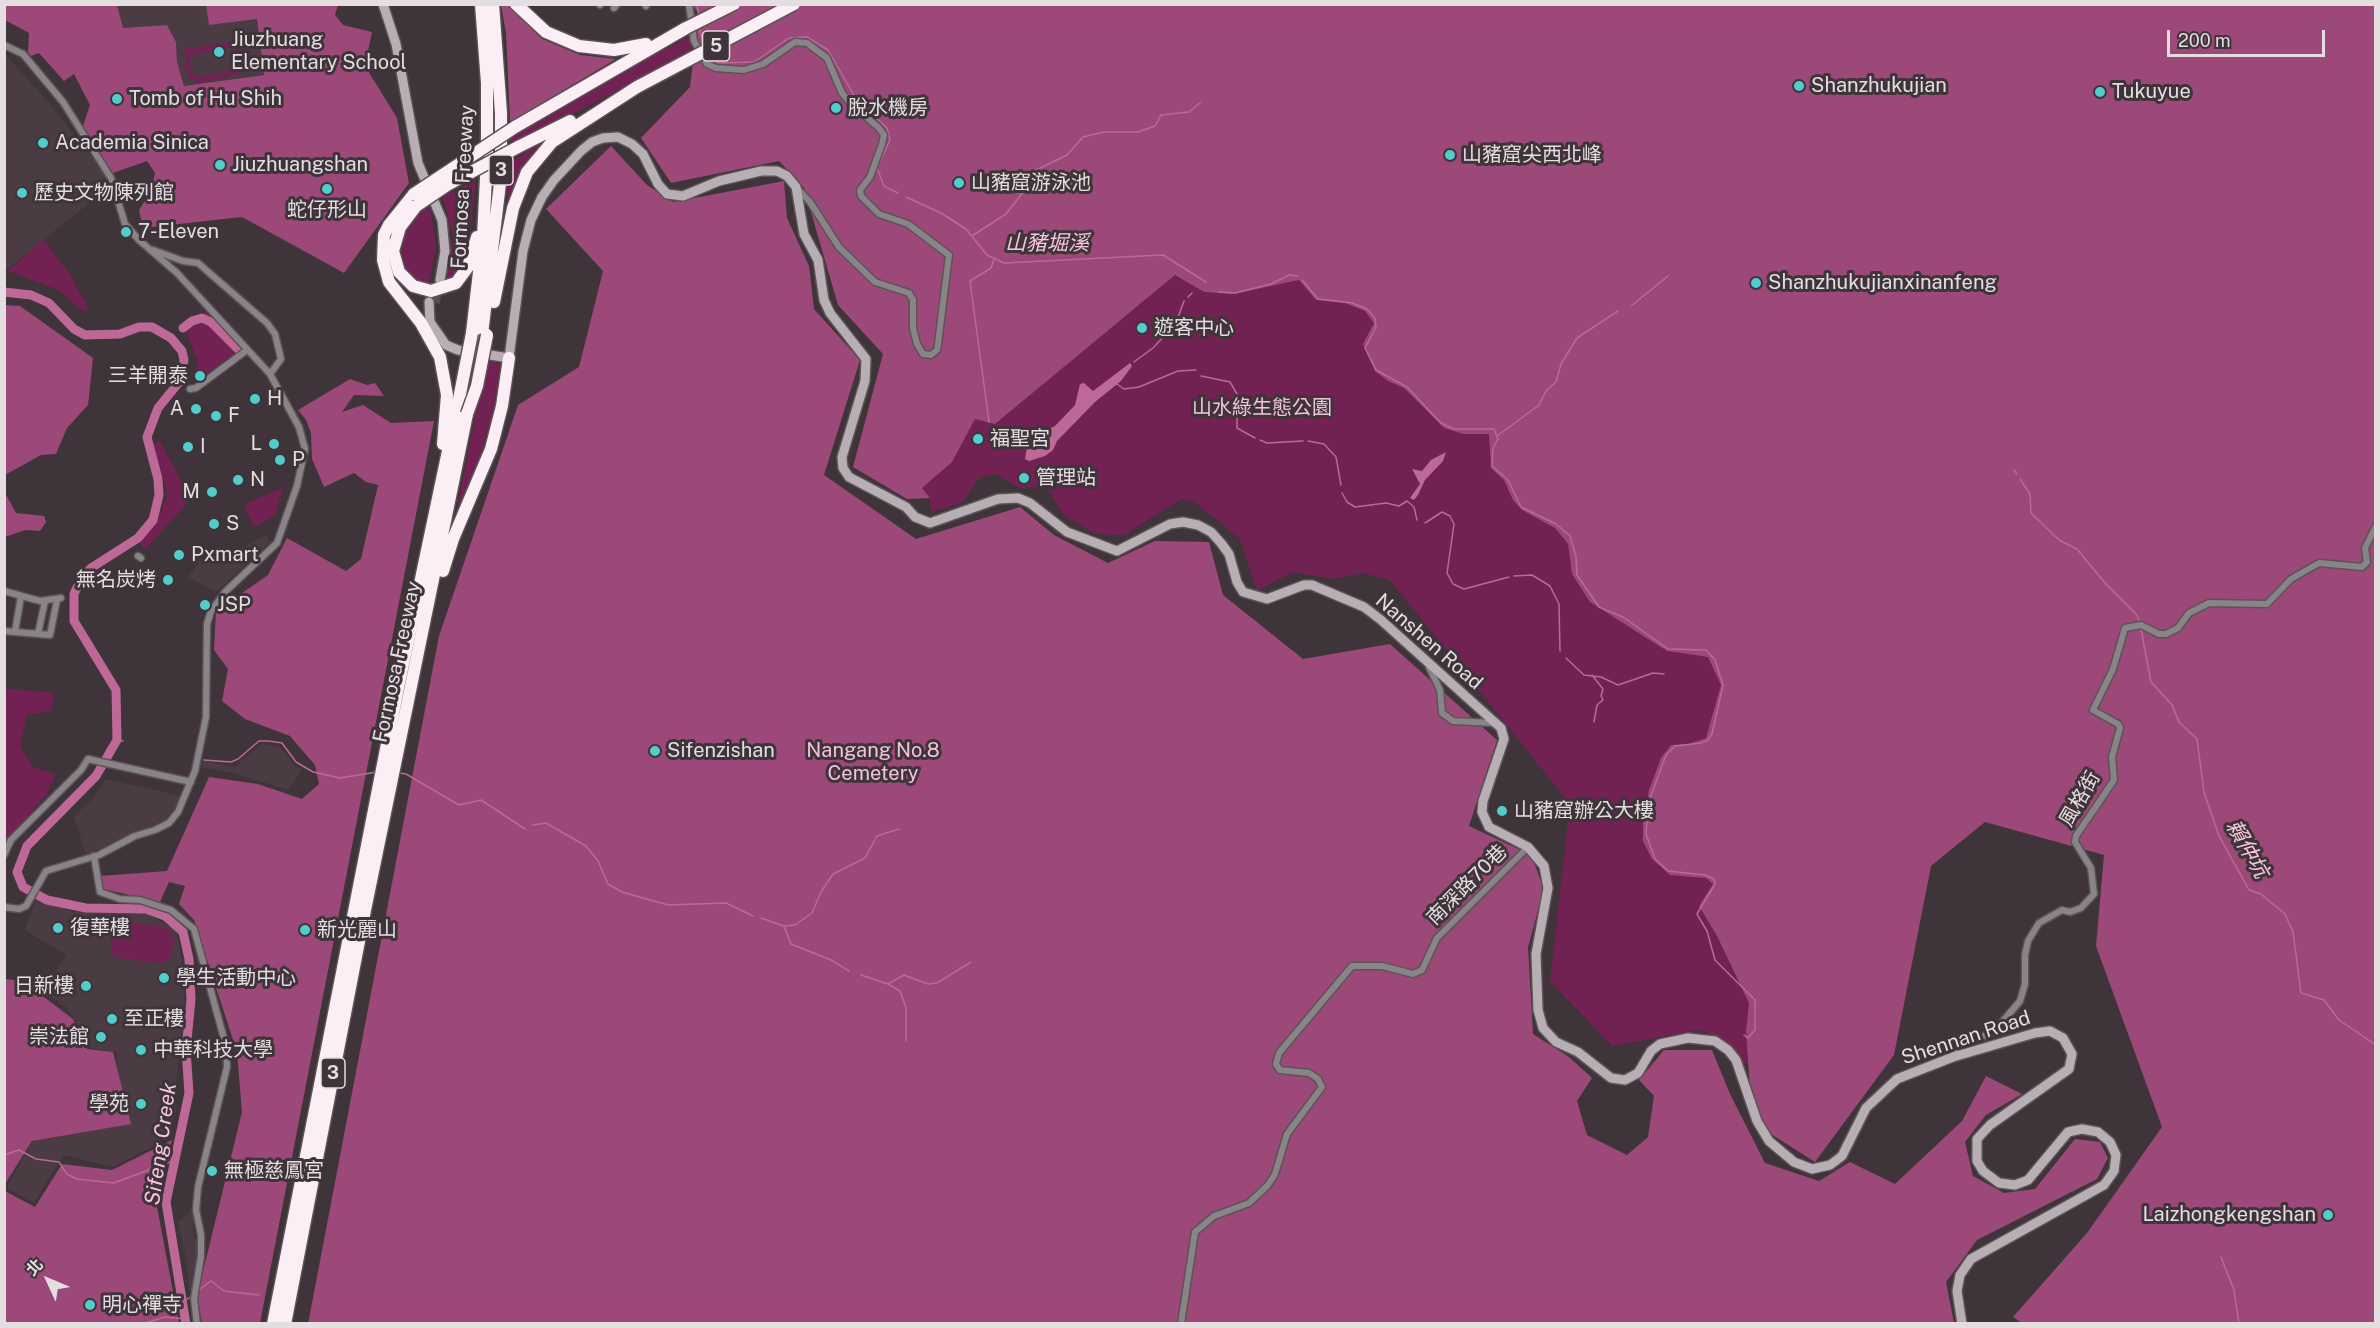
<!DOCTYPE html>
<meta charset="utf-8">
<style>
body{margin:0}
#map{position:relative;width:2380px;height:1328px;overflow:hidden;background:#3e3439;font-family:"Public Sans","Noto Sans TC",sans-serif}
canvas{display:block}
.frame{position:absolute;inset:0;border:6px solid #e4dee1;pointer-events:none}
.north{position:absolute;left:18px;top:1250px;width:60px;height:60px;-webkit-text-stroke:4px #3e3439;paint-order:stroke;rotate:314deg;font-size:16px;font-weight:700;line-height:24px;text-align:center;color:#e4dee1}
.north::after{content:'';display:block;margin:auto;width:21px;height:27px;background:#e4dee1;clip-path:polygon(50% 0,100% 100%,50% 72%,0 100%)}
.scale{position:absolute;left:2167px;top:30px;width:158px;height:27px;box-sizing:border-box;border:3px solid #e4dee1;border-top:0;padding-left:8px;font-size:18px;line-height:21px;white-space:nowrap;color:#e4dee1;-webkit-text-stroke:4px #3e3439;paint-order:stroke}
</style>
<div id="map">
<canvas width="2380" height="1328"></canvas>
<div class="frame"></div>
<div class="north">北</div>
<div class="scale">200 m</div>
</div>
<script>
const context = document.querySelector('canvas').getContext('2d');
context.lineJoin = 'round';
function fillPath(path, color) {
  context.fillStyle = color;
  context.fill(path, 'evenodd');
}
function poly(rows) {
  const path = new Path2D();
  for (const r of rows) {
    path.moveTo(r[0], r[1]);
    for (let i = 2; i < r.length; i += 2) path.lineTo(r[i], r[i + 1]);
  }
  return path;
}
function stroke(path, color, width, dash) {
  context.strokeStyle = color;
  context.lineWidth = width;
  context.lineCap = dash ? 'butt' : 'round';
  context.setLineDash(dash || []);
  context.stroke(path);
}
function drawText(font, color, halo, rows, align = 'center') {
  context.font = font + ' "Public Sans","Noto Sans TC",sans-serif';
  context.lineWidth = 6;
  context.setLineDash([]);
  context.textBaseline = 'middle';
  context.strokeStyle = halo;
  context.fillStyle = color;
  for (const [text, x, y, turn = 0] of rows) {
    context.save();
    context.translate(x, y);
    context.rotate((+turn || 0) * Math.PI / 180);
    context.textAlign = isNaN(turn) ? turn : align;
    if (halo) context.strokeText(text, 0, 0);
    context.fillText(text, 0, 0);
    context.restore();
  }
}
fillPath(poly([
 [117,5,206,5,209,25,257,19,264,75,184,86,177,62,176,42,167,25,123,29],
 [5,54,48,102,113,184,5,271],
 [267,535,270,542,216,592,188,577,206,554,216,560],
 [262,744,281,748,295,766,302,770,288,790,231,772,201,767,204,761,234,767],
 [106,779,181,796,174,810,165,820,86,855,74,816,93,798],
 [36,900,74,912,134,912,151,915,177,931,184,976,185,1021,175,1087,176,1114,158,1144,113,1167,63,1155,34,1203,6,1188,35,1137,124,1118,116,1052,88,1048,75,1020,66,1007,47,994,50,980,66,955,25,930],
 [192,1211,194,1238,198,1242,198,1254,192,1290,189,1290,187,1265,178,1221]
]), '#4b3c44');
fillPath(poly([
 [689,37,692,52,511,146,510,137,589,88],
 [230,42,244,49,248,61,245,69,239,74,200,83,189,78,184,66,188,55,183,56,183,49],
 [232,47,241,55,237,68,200,77,192,73,189,62,195,54],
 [546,141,519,179,507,203,509,162],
 [476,179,470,233,463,264,449,282,424,287,404,271,400,256,403,234,419,212,430,207,436,247,429,282,441,282,453,237,443,197],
 [43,239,69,273,87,305,88,311,80,310,59,290,8,271],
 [1175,275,1204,292,1234,294,1299,280,1316,300,1345,303,1365,311,1374,323,1388,381,1404,388,1423,409,1470,431,1489,433,1491,468,1504,480,1522,510,1555,528,1568,544,1572,574,1590,602,1667,651,1708,657,1722,685,1706,738,1688,744,1671,745,1643,841,1660,868,1706,878,1713,884,1699,906,1717,936,1749,1003,1746,1031,1751,1067,1737,1059,1722,1039,1699,1030,1612,1046,1550,981,1570,804,1390,580,1363,573,1333,579,1293,572,1257,591,1240,539,1195,502,1181,499,1124,535,1096,534,1063,515,1046,486,1020,488,996,474,980,477,962,503,931,512,930,498,921,488,952,462,975,419,995,424],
 [208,309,242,348,196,382,197,360,186,331],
 [486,361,501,363,494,409,475,474,455,519],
 [159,440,191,499,146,549,140,543,158,519,167,497,166,486,152,445],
 [283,487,275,516,254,527,244,505],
 [5,688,54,693,51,711,27,715,20,746,33,767,56,774,47,794,5,842],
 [124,922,167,927,175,941,170,958,161,963,116,958,111,951,111,932,117,925]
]), '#712252');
fillPath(poly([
 [5,5,117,5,123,28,167,25,176,42,177,62,184,86,264,75,257,19,209,25,206,5,338,5,335,15,343,25,372,32,365,66,397,118,409,183,344,273,242,217,143,228,139,210,151,191,155,173,147,161,110,174,83,126,90,105,74,74,64,81,39,53,31,56,28,52,29,33,5,20],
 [501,5,508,5,542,39,580,55,616,59,510,122,506,33],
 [693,5,2375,5,2375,1323,2023,1324,2013,1317,2087,1233,2162,1127,2096,946,2104,855,1985,822,1931,866,1894,1055,1815,1162,1763,1129,1750,1088,1746,1031,1749,1003,1717,936,1699,906,1713,884,1706,878,1670,875,1652,859,1643,841,1643,820,1649,790,1661,758,1671,745,1688,744,1706,738,1721,685,1708,657,1667,651,1590,602,1572,574,1568,544,1555,528,1522,510,1513,500,1504,480,1491,468,1489,434,1464,434,1444,428,1404,388,1388,381,1375,371,1363,344,1374,323,1365,311,1345,303,1316,300,1299,280,1234,294,1204,292,1175,275,995,424,975,419,952,462,922,488,930,498,907,499,853,467,883,354,838,305,804,188,779,161,671,183,641,138,690,87,699,15],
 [611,146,647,185,673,202,784,181,787,218,809,266,814,309,860,360,824,475,916,539,1020,507,1054,535,1108,563,1155,541,1209,542,1223,595,1303,659,1390,644,1497,740,1469,826,1531,855,1544,889,1528,947,1533,1034,1569,1057,1592,1078,1577,1101,1587,1135,1627,1155,1648,1137,1654,1096,1639,1080,1664,1050,1712,1050,1730,1094,1765,1163,1819,1181,1850,1162,1895,1184,1962,1121,1986,1076,2022,1094,1986,1115,1965,1142,1973,1176,2004,1193,2035,1189,2075,1139,2100,1142,2108,1158,2097,1179,1977,1240,1946,1282,1954,1323,308,1324,439,636,518,405,579,367,603,271,546,209],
 [4,305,20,306,93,358,88,405,67,428,56,454,41,455,5,475],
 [350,379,367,385,375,383,384,396,354,395,342,412,363,405,391,423,434,421,260,1323,202,1323,197,1296,242,1112,237,1052,194,920,179,904,185,886,169,882,160,902,104,889,100,876,167,871,209,777,258,784,302,799,319,784,315,765,290,736,245,719,222,701,228,669,214,650,216,611,268,575,287,538,346,571,361,559,378,485,366,482,354,473,324,487,312,459,311,433,306,420,298,410],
 [4,491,16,513,44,516,46,522,40,531,25,530,5,537],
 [5,979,23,981,73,1019,87,1049,113,1052,131,1124,32,1141,5,1184],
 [172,1140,157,1207,179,1323,5,1323,5,1191,35,1207,62,1164,112,1170]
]), '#9c4979');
fillPath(poly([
 [1130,363,1132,366,1121,381,1095,402,1057,441,1053,450,1045,456,1029,461,1025,459,1027,447,1022,446,1020,442,1055,426,1075,405,1080,384,1084,383,1093,391],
 [1446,452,1443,461,1425,480,1418,495,1414,500,1410,498,1420,484,1412,469,1422,471,1431,460]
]), '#be6898');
stroke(poly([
 [697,4,699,17],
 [699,27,704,46],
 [708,56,719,63,754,62,789,38,807,37,828,50,855,97,887,128,890,140,877,168,884,186,898,193],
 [906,197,941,213,966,229,987,255,1004,263,1163,255,1206,282],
 [972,236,1006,214,1024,191,1034,171,1067,155,1083,137,1104,132,1138,132,1155,126,1161,115,1189,112,1201,102],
 [1302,280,1318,299,1352,303,1367,309,1375,318,1376,327,1365,348,1376,370,1407,387,1441,423,1454,429,1494,429,1498,439,1493,448,1492,466,1508,480,1521,507,1556,524,1570,536,1576,556,1577,575,1599,607,1623,617,1668,649,1706,650,1715,660,1723,685,1712,734,1708,740,1701,743,1675,746,1666,755,1649,801,1646,834,1655,859,1668,871,1705,875,1714,879,1715,884,1697,914,1707,931,1715,960,1755,1000,1755,1030,1748,1038,1744,1035],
 [1218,292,1235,293,1271,284,1289,275,1298,276],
 [1188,297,1192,293],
 [1631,306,1668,276],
 [1134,362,1153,348,1168,332,1177,320,1184,301],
 [1201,376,1230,382,1237,394],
 [1117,384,1124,389,1139,387,1178,371,1196,370],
 [1237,399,1237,428,1255,438],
 [989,422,970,281,991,268,994,259],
 [1497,436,1539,405,1546,391,1556,382,1561,364,1577,338,1618,311],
 [1260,440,1267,443,1303,441],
 [1308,441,1324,444,1336,457,1341,485],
 [2014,470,2017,474],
 [2020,479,2030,494,2031,513,2059,540,2077,549,2105,583,2136,614,2139,620],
 [1342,493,1347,502,1355,507,1386,503,1399,506,1407,501,1414,507,1417,520],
 [1425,523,1442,512,1450,516,1454,524,1447,573,1453,584,1464,589,1509,577],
 [1514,576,1532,575,1550,586,1559,604,1560,651],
 [2141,629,2151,682,2172,705,2179,722,2197,739,2204,792,2219,836,2249,890,2261,894,2285,914,2293,932,2301,993,2324,1000,2339,1020,2376,1045],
 [1566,658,1584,675,1601,677,1618,685,1653,673,1664,674],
 [1592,675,1603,689,1601,696,1603,700,1597,705,1594,722],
 [117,740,123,741],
 [204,760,231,762,238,759,259,741,269,741,282,743,296,762,313,772,340,778,377,772],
 [399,773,406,774,459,805,481,800,525,829],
 [533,825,546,823,586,846,598,861,608,884,622,892,668,905,726,903,753,916],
 [761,918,784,926,791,944,831,960,849,971],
 [784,926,795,925,812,913,821,892,833,874,865,858,877,836,899,829],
 [861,975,888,984,904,975,928,984,937,983,971,962],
 [888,984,900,991,906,1008,906,1041],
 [4,1155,19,1150,36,1159,59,1162,67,1174,77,1179,114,1183,175,1160],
 [2221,1257,2234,1290,2239,1324],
 [200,1289,211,1281,224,1291,259,1295],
 [182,1303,190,1297],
 [142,1324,165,1317,185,1319]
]), '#be6898', 1.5);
stroke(poly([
 [4,292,31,295,49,303,74,329,85,335,120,334,139,327,152,327,171,338,182,351,184,360,180,381,158,408,147,437,158,479,159,495,153,520,138,538,91,568,80,581,74,594,74,621,116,690,117,740,96,776,27,846,17,872,23,887,47,900,86,908,146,909,165,916,183,932,189,959,191,1000,186,1050,189,1093,166,1202,186,1324],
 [183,328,192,321,202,318,211,322,238,349]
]), '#be6898', 9);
stroke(poly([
 [435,303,439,284]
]), '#574e52', 9, [9, 4.5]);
const minor = poly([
 [600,4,600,5],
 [689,4,694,41,707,64,716,68,744,70,763,64,795,42,807,43,827,58,842,93,849,102,879,128,884,135,882,144,870,177,860,190,861,196,879,214,908,224,949,255,938,344,937,350,931,355,923,354,917,344,913,328,913,300,909,293,875,282,839,247,810,202,797,188],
 [646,6,647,4],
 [614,8,617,4],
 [4,45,23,54,63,102,111,178,125,224,139,240,177,273,270,374,299,427,305,449,297,486,277,543,226,591,211,611,207,624,206,717,195,771,178,812,169,823,155,830,135,836,99,855,46,871,26,906,19,909,4,907],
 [153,250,183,261,198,263,267,323,275,334,281,359,270,374],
 [190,389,196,388,247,350],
 [138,556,141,558],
 [4,591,40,601,61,598],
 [4,631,50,635,57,600],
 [15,632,21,596],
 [38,634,45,601],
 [1429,667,1440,690,1442,713,1453,721,1495,723],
 [4,855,11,840,81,770,88,759,191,782],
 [94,856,100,892,120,899,140,900,171,910,194,929,226,1046,227,1067,198,1187,196,1210,201,1235,201,1256,194,1299,197,1324],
 [1953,1057,1959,1044,1993,1033,2020,1001,2025,984,2025,955,2028,941,2039,923,2062,910,2070,912,2081,908,2094,894,2091,868,2075,842,2076,836,2114,780,2112,757,2120,728,2118,724,2093,710,2113,669,2125,628,2141,625,2159,634,2166,634,2178,628,2189,613,2209,603,2267,604,2291,579,2319,563,2362,567,2367,562,2365,548,2376,526],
 [1181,1324,1195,1232,1214,1216,1249,1203,1268,1185,1275,1174,1287,1134,1322,1087,1318,1079,1309,1073,1280,1070,1276,1064,1279,1053,1352,966,1382,966,1413,974,1422,970,1437,938,1528,847]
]);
const secondary = poly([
 [383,4,396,44,418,163,442,220,445,251,440,280],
 [429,302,430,322,446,345,458,350,509,358,523,251,531,220,542,197,554,180,581,151,592,142,603,138,618,137,632,144,643,154,658,184,667,194,683,196,719,181,761,171,777,171,787,176,796,187,804,234,818,260,824,300,830,313,866,359,865,381,842,457,843,468,849,477,906,507,915,517,930,523,998,499,1018,498,1030,503,1067,532,1117,551,1170,524,1183,522,1198,525,1211,532,1221,543,1229,554,1237,582,1243,592,1267,599,1304,585,1312,585,1364,607,1381,620,1501,728,1504,739,1483,801,1482,812,1489,827,1528,847,1544,866,1548,888,1536,954,1538,1010,1543,1028,1556,1042,1578,1052,1611,1078,1625,1080,1638,1073,1651,1051,1660,1044,1688,1038,1715,1041,1728,1050,1736,1060,1757,1121,1769,1141,1794,1162,1812,1169,1830,1165,1842,1156,1866,1108,1897,1079,1953,1057,2035,1033,2050,1031,2063,1038,2072,1054,2069,1069,1990,1125,1977,1139,1977,1161,1983,1171,1999,1183,2015,1185,2028,1180,2068,1132,2082,1129,2098,1132,2110,1142,2116,1155,2114,1171,2104,1185,1971,1259,1960,1275,1957,1291,1962,1324]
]);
const motorway = poly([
 [516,4,546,32,579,46,614,50,646,44],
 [515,127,686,28],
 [518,147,570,121],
 [414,194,389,225,384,235,383,260,389,282,421,323,440,357,447,395,443,444],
 [416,206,400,227,393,251,399,272,413,286,431,291,456,283,468,267,477,237],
 [494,302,513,208,527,172,552,142,637,87],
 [472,333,483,237,487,157,487,83,481,4],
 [482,334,501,175,501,113,493,4],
 [443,571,453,539,491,449,502,406,509,358],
 [273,1324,398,688,460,394],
 [285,1324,365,910,467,414]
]);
stroke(minor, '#5c5357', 9);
stroke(secondary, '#5c5357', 12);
stroke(motorway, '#5c5357', 15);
stroke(minor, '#898487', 6);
stroke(secondary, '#b7afb3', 9);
stroke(motorway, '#fbeff5', 12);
const motorwayBridge = poly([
 [686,28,734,4],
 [637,87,794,4],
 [414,194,515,127],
 [416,206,447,185,518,147],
 [460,394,472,333],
 [467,414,477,386,487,335]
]);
stroke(motorwayBridge, '#5c5357', 15, []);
stroke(motorwayBridge, '#fbeff5', 12);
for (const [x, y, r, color] of [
 [219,52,6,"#52cdce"],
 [1799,86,6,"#52cdce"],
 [2100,92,6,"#52cdce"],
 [117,99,6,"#52cdce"],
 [836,108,6,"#52cdce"],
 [43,143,6,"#52cdce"],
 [1450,155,6,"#52cdce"],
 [220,165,6,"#52cdce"],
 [959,183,6,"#52cdce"],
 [327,189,6,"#52cdce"],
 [22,193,6,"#52cdce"],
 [126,232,6,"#52cdce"],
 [1756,283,6,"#52cdce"],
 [1142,328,6,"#52cdce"],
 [200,376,6,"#52cdce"],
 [255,399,6,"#52cdce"],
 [196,409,6,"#52cdce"],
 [216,416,6,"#52cdce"],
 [978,439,6,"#52cdce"],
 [274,444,6,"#52cdce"],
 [188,447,6,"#52cdce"],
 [280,460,6,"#52cdce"],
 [1024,478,6,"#52cdce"],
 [238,480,6,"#52cdce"],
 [212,492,6,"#52cdce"],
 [214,524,6,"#52cdce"],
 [179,555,6,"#52cdce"],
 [168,580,6,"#52cdce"],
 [205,605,6,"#52cdce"],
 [655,751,6,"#52cdce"],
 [1502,811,6,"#52cdce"],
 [58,928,6,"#52cdce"],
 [305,930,6,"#52cdce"],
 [164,978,6,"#52cdce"],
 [86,986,6,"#52cdce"],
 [112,1019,6,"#52cdce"],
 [101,1037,6,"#52cdce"],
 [141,1050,6,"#52cdce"],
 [141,1104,6,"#52cdce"],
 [212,1171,6,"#52cdce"],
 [2328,1215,6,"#52cdce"],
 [90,1305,6,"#52cdce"]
]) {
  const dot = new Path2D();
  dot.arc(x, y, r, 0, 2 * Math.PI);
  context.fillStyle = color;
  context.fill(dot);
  stroke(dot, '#3e3439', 2);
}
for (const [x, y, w] of [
 [716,46,27],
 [501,170,24],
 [333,1073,24]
]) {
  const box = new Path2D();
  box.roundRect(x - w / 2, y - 15, w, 30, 4.5);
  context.fillStyle = '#3e3439';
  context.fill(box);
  stroke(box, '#e4dee1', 1.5);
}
drawText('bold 18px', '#e4dee1', null, [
 ["5",716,46],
 ["3",501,170],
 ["3",333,1073]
]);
drawText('20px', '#e4dee1', '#3e3439', [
 ["Jiuzhuang",231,40],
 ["Elementary School",231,63],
 ["Shanzhukujian",1811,86],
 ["Tukuyue",2112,92],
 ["Tomb of Hu Shih",129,99],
 ["脫水機房",848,108],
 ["Academia Sinica",55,143],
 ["山豬窟尖西北峰",1462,155],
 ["Jiuzhuangshan",232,165],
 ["山豬窟游泳池",971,183],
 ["歷史文物陳列館",34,193],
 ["蛇仔形山",327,210,"center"],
 ["7-Eleven",138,232],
 ["Shanzhukujianxinanfeng",1768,283],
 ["遊客中心",1154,328],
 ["三羊開泰",188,376,"right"],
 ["H",267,399],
 ["A",184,409,"right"],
 ["F",228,416],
 ["福聖宮",990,439],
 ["L",262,444,"right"],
 ["I",200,447],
 ["P",292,460],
 ["管理站",1036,478],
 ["N",250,480],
 ["M",200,492,"right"],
 ["S",226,524],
 ["Pxmart",191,555],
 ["無名炭烤",156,580,"right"],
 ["JSP",217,605],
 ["Sifenzishan",667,751],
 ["山豬窟辦公大樓",1514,811],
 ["復華樓",70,928],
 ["新光麗山",317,930],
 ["學生活動中心",176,978],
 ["日新樓",74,986,"right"],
 ["至正樓",124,1019],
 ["崇法館",89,1037,"right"],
 ["中華科技大學",153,1050],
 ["學苑",129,1104,"right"],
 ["無極慈鳳宮",224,1171],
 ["Laizhongkengshan",2316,1215,"right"],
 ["明心禪寺",102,1305]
], 'left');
drawText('20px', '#e4dee1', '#3e3439', [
 ["Formosa Freeway",463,187,-87],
 ["Nanshen Road",1429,642,41],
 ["Formosa Freeway",397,662,-78],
 ["風格街",2080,799,-60],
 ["南深路70巷",1467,885,-45],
 ["Shennan Road",1966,1038,-18]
]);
drawText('20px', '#f2c3db', '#3e3439', [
 ["山水綠生態公園",1262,408],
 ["Nangang No.8",873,751],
 ["Cemetery",873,774]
]);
drawText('italic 21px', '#f6c7df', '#3e3439', [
 ["山豬堀溪",1047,244],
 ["賴仲坑",2247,849,60],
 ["Sifeng Creek",161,1144,-82]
]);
</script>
